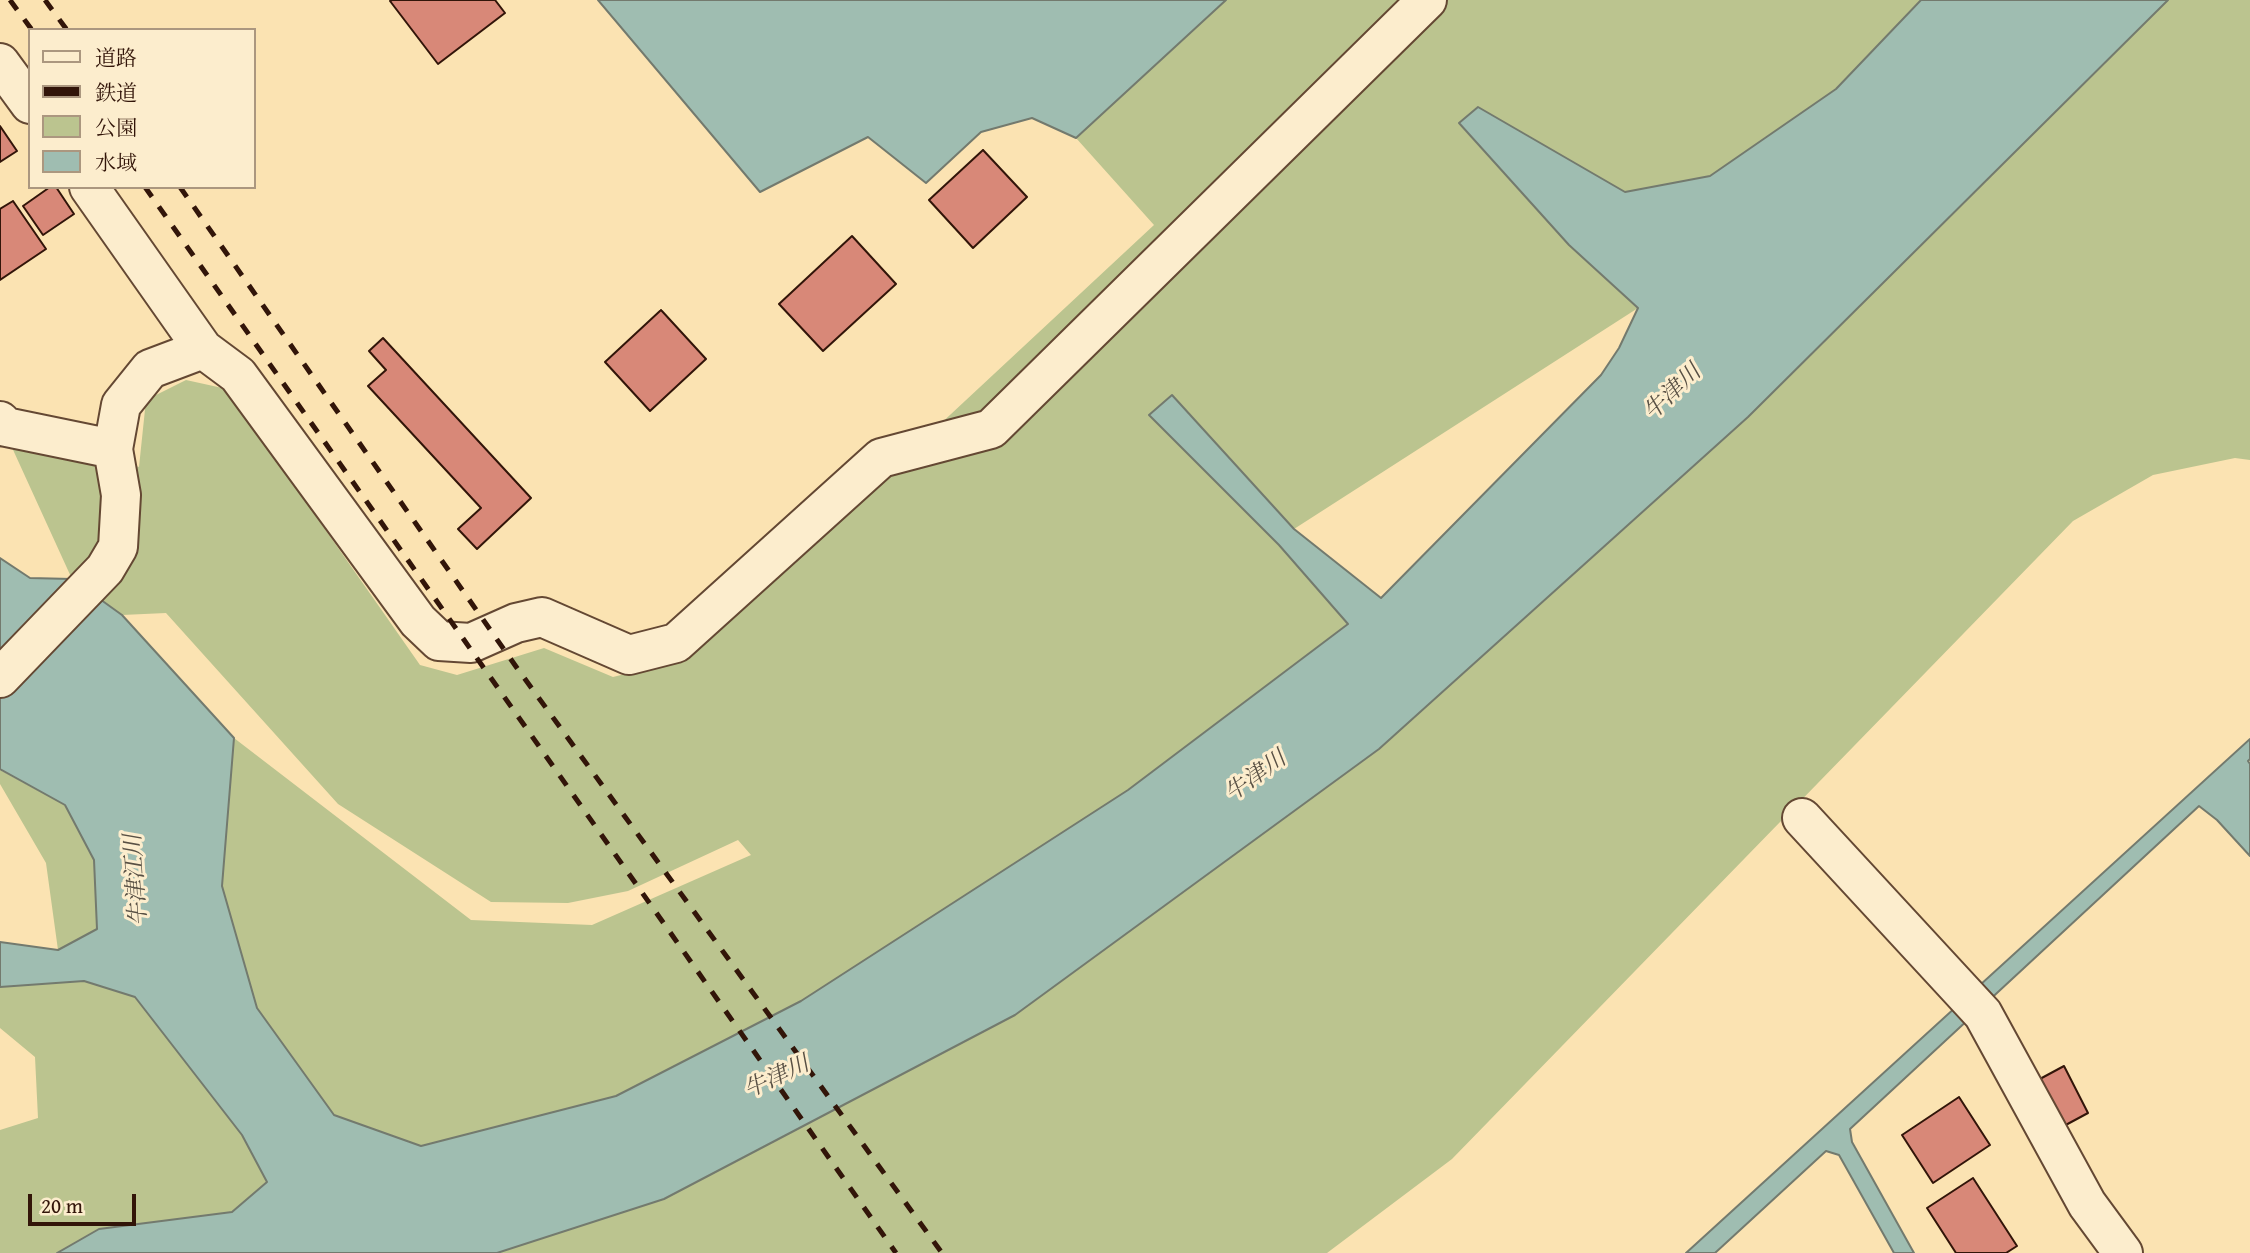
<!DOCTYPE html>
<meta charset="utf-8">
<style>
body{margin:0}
#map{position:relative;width:2250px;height:1253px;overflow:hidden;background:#fbe3b2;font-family:"Gentium Book Plus","Noto Serif JP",serif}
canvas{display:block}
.legend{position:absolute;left:28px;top:28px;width:228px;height:161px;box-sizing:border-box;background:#fcedcd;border:2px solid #ab977f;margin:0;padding:9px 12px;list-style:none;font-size:21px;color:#321509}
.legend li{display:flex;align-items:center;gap:14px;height:35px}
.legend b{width:35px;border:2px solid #ab977f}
.scale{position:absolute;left:28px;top:1194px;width:108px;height:32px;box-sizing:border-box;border:4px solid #321509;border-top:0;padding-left:9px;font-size:21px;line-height:24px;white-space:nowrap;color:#321509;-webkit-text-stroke:5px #fcedcd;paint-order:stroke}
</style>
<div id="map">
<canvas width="2250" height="1253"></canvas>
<ul class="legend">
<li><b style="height:9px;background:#fcedcd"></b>道路</li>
<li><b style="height:9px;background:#321509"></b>鉄道</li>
<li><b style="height:19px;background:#bbc48f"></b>公園</li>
<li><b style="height:19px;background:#9fbdb1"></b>水域</li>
</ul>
<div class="scale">20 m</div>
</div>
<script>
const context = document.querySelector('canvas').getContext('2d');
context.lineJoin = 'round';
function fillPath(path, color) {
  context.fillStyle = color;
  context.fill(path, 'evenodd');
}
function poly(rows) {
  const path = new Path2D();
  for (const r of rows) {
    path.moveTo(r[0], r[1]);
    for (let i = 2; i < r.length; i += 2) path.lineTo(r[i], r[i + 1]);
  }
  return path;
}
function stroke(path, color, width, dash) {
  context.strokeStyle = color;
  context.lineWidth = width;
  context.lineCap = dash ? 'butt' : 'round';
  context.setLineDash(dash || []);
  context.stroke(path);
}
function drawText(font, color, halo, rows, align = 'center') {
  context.font = font + ' "Gentium Book Plus","Noto Serif JP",serif';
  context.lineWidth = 6;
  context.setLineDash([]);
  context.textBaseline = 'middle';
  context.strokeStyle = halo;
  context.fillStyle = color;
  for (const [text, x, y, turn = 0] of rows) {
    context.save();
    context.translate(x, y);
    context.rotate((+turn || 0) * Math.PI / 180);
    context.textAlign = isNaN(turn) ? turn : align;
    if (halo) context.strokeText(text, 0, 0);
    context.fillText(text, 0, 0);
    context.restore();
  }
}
fillPath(poly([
 [1226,0,1921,0,1836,89,1710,176,1625,193,1477,107,1459,124,1569,245,1638,308,1294,529,1172,395,1150,415,1279,545,1349,623,1128,790,801,1001,616,1096,421,1146,334,1115,257,1008,222,886,234,738,471,920,592,925,751,855,738,840,628,891,568,903,491,902,338,804,166,613,122,615,72,579,9,441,82,448,139,467,146,400,186,380,227,389,420,665,457,675,544,648,613,677,689,658,1154,225,1076,138],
 [2168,0,2250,0,2250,460,2235,458,2153,475,2073,521,1452,1159,1327,1253,497,1253,664,1199,1379,749,1748,417],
 [0,770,65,805,94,860,97,930,58,950,46,863,0,784],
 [84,981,135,997,242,1135,267,1183,232,1212,99,1229,57,1253,0,1253,0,1130,38,1118,35,1057,0,1028,0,987]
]), '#bbc48f');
const water = poly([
 [598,0,1226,0,1076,138,1032,118,981,132,926,183,868,137,760,192,598,0],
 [1921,0,2168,0,1748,417,1379,749,1015,1015,664,1199,497,1253,57,1253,99,1229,232,1212,267,1182,242,1135,135,997,84,981,0,987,0,942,58,950,97,929,94,860,65,805,0,769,0,558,30,578,72,579,122,615,234,738,222,886,257,1008,334,1115,421,1146,616,1096,801,1001,1128,790,1348,624,1279,545,1149,415,1172,395,1294,529,1381,598,1601,375,1619,348,1638,308,1569,245,1459,123,1478,107,1625,192,1710,176,1836,89,1921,0],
 [2250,739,2250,759,2248,761,2250,764,2250,856,2217,820,2199,806,1850,1129,1852,1142,1914,1253,1894,1253,1839,1155,1826,1151,1715,1253,1686,1253,2250,739]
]);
fillPath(water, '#9fbdb1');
stroke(water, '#737a6e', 2);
const building = poly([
 [392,0,495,0,505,13,438,64,390,1,392,0],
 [0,126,17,151,0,162,0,126],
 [983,150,1027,197,973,248,929,200,983,150],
 [50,187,56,187,74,214,43,235,23,206,50,187],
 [13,201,46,249,0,280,0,209,13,201],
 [852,236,896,284,823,351,779,304,852,236],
 [661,310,706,359,650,411,605,362,661,310],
 [383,338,531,498,477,549,458,529,481,508,368,386,386,370,369,351,383,338],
 [2064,1066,2088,1113,2062,1127,2038,1080,2064,1066],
 [1959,1097,1990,1145,1933,1183,1902,1135,1959,1097],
 [1973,1178,2017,1246,2006,1253,1956,1253,1927,1208,1973,1178]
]);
fillPath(building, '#d88878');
stroke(building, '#321509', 2);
const minor = poly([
 [0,63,30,104],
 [89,187,203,349],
 [0,421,6,427,113,449],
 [0,678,105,569,118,547,121,495,113,449,121,405,150,369,203,349,238,375,418,621,439,641,471,643,516,623,542,617,629,655,676,643,881,458,991,429,1427,0],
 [1802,818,1983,1014,2087,1204,2123,1253]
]);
stroke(minor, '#644833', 42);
stroke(minor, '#fcedcd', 38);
stroke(poly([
 [10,0,32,30],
 [45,0,67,30],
 [145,187,896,1253],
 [180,187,517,668,942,1253]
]), '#321509', 5, [12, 12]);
drawText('italic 23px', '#585044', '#fcedcd', [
 ["牛津川",1673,393,-44],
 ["牛津川",1256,777,-36],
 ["牛津江川",137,880,-94],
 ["牛津川",777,1078,-25]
]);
</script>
